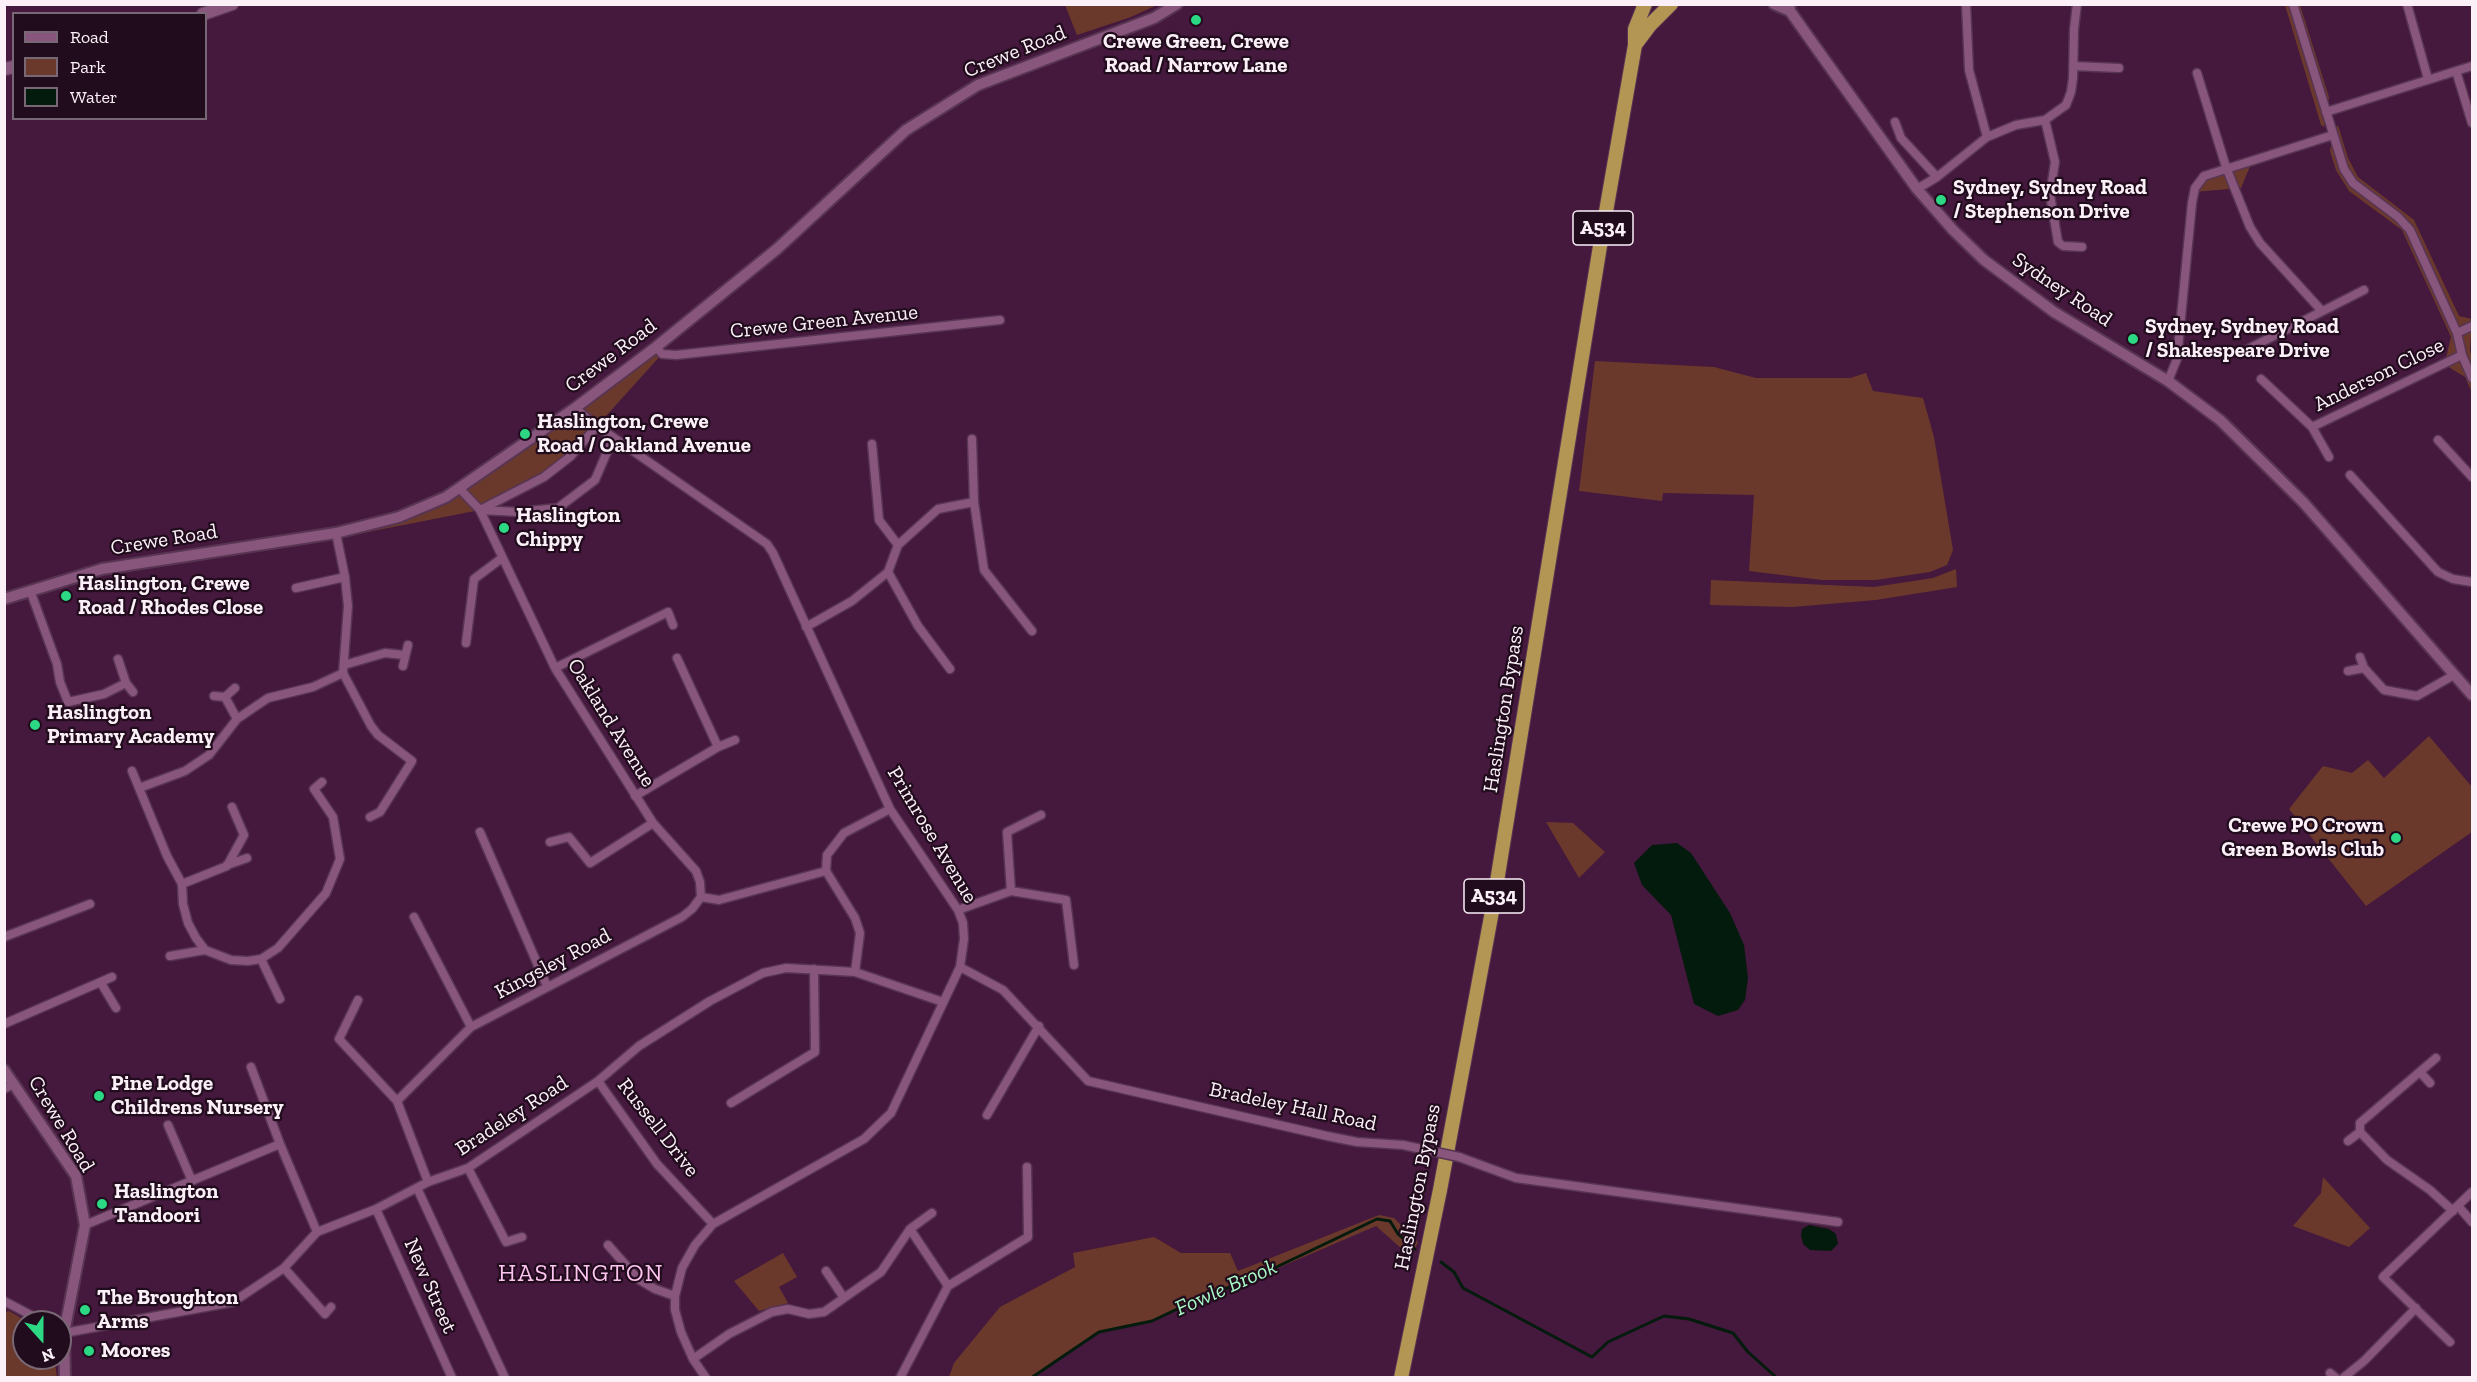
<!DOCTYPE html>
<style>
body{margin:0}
#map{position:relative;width:2477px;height:1382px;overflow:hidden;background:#45183d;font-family:"Zilla Slab",serif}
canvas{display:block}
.frame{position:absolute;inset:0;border:6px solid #fcf0f8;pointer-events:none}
.legend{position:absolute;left:12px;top:12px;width:195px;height:108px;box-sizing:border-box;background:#200c1c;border:2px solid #786774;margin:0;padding:8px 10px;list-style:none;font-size:18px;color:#fcf0f8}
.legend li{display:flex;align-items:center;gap:12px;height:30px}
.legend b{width:30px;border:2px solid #786774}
.north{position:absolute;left:12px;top:1310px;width:60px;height:60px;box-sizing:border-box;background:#200c1c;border:2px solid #786774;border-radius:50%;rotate:159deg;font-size:16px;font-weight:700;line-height:24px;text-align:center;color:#fcf0f8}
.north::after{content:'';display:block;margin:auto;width:21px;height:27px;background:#2cd884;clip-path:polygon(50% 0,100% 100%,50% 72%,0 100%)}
</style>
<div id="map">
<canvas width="2477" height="1382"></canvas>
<div class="frame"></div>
<ul class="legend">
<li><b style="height:8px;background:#88557c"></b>Road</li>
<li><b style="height:16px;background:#6b392b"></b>Park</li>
<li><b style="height:16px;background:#031b0d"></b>Water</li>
</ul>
<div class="north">N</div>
</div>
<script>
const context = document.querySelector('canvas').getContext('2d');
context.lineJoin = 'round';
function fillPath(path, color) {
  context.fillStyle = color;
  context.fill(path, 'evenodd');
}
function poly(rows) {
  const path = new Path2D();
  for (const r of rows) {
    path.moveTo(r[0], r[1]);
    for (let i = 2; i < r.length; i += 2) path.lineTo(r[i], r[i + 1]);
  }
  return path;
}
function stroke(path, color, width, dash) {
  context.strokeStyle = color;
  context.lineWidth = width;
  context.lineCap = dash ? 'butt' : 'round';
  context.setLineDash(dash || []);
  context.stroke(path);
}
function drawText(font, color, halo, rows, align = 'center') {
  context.font = font + ' "Zilla Slab",serif';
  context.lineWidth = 4.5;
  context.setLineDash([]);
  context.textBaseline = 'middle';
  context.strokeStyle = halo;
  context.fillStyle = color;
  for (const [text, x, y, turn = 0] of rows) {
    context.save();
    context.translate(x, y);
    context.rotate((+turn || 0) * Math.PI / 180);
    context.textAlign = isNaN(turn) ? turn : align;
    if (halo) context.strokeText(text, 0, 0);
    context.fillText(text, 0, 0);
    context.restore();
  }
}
fillPath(poly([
 [1065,5,1157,5,1131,17,1077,35],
 [2285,5,2300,5,2329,97,2324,127,2321,125],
 [2338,125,2348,158,2358,177,2414,220,2459,316,2472,319,2470,351,2472,356,2472,393,2465,377,2450,368,2446,358,2451,337,2402,230,2349,191,2336,170,2330,151,2333,135],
 [2253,159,2241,188,2194,192,2204,176],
 [656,347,662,354,597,426,576,410,588,431,571,456,544,477,480,510,337,538,422,509],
 [1595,361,1714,367,1756,378,1850,378,1866,373,1873,391,1923,398,1934,437,1953,550,1947,565,1930,572,1876,580,1822,580,1749,571,1754,495,1663,493,1662,501,1579,491],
 [1956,569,1957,587,1876,600,1792,607,1710,605,1711,580,1874,587,1933,578],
 [2429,736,2472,787,2472,832,2366,906,2289,809,2323,766,2352,773,2368,760,2384,778],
 [1546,822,1573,823,1605,852,1579,878],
 [2323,1177,2370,1228,2349,1247,2293,1226,2321,1193],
 [1379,1215,1394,1218,1418,1242,1411,1257,1376,1226,1243,1283,1211,1293,1152,1321,1099,1332,1033,1377,949,1377,954,1363,1000,1307,1075,1267,1073,1253,1154,1237,1181,1253,1230,1253,1238,1271],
 [783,1253,797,1277,779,1287,788,1303,759,1311,734,1281],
 [9,1311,28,1322,24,1322,24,1358,54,1358,57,1377,5,1377,5,1312]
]), '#6b392b');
fillPath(poly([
 [1677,843,1691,853,1730,913,1744,945,1748,978,1745,1000,1738,1010,1718,1016,1694,1004,1671,915,1642,885,1634,863,1652,845],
 [1809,1225,1829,1229,1836,1234,1838,1244,1831,1251,1810,1250,1803,1244,1801,1235,1802,1229]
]), '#031b0d');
stroke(poly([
 [1441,1262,1454,1272,1463,1288,1592,1357,1608,1342,1664,1316,1689,1319,1733,1333,1748,1352,1777,1378],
 [1031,1378,1099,1332,1152,1321,1211,1293,1243,1283,1377,1219,1390,1221,1398,1234,1415,1249]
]), '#031b0d', 3);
const minor = poly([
 [1966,4,1969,70,1987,137],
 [2293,4,2344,169,2353,183,2398,217,2410,230,2457,333,2462,355,2472,378],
 [2407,4,2428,79],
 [2073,66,2119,68],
 [2456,71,2472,123],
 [2197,73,2226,167,2250,227,2260,243,2321,310],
 [2326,112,2472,66],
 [2045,120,2055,162,2050,195,2058,242,2063,246,2082,247],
 [1895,122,1901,138,1937,177],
 [1917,189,1937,177,1987,137,2016,125,2045,120,2066,105,2071,92,2073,78,2074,29,2077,4],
 [2457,333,2472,326],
 [656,347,662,354,676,355,1000,320],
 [2250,348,2364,290],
 [2261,379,2312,427,2329,457],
 [2168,381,2177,359,2192,203,2195,188,2204,176,2333,135],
 [575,408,597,426,767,544,773,553,890,809,958,910,963,923,964,939,960,967,891,1113,864,1139,713,1224,695,1245,682,1268,675,1296,675,1310,681,1332,693,1359,706,1378],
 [2312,427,2462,355],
 [972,439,974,502],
 [2438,440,2472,477],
 [872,444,879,520,898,545],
 [2350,475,2438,572,2453,579,2472,582],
 [460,489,480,510,555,668,653,823,696,871,700,882,701,897],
 [482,509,544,477,571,456,597,426],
 [480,510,518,512,558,508,595,480,613,438],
 [336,533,345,577,348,606,343,673,371,726,378,735,412,761,380,812,370,817],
 [888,572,918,626,950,669],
 [296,588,345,577],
 [30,590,57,664,60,682,68,702,104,694,126,683],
 [806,627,852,601,888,572,898,545,938,509,974,502,984,570,1032,631],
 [466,643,474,579,502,558],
 [2360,657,2364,668,2384,690,2417,696,2454,675],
 [677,658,718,747],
 [118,659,126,683,133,692],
 [344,665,385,653,404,655],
 [403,666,408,645],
 [555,668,668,612,673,625],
 [2348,671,2364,668],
 [235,688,225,697,237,719],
 [214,696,225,697],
 [132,771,167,856,182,884,183,904,188,923,196,938,205,950,231,960,248,961,261,959,278,948,326,893,340,859,333,817,314,789,322,782],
 [139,788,185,771,209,755,237,719,268,698,313,687,343,673],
 [635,796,718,747,735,740],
 [480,832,547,986],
 [550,842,569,837,590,863,653,823],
 [227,865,247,858],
 [182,884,227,866,244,835,232,807],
 [1011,891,1007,832,1041,815],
 [958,910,1011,891,1066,900,1074,965],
 [414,917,471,1027],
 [4,937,90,904],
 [170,956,205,950],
 [261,959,280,999],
 [960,967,1003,990,1088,1081,1327,1136,1357,1142,1403,1145],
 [855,972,860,933,855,918,826,871,827,855,844,833,890,809],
 [101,983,116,1008],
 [358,1000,339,1039,397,1101],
 [4,1024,112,977],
 [2436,1058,2367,1117,2360,1123,2360,1132,2387,1160,2430,1190,2453,1211],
 [251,1067,280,1144,317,1232],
 [2421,1073,2430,1083],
 [598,1081,657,1164,713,1224],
 [4,1089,14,1084],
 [731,1103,815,1052,814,969],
 [987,1115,1039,1026],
 [168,1125,192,1181],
 [2348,1141,2360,1132],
 [1459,1157,1516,1178,1838,1222],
 [468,1168,506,1242,522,1237],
 [428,1182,397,1101,471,1027,682,917,692,909,701,897,719,900,826,871],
 [417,1188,505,1378],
 [2458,1206,2472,1222],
 [376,1209,452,1378],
 [85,1225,280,1144],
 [910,1229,932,1213],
 [608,1245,638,1279,655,1289,675,1296],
 [284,1268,325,1314,331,1307],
 [826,1271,844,1298],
 [4,1301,44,1322],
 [61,1331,64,1333,233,1302,284,1268,317,1232,376,1209,428,1182,468,1168,598,1081,639,1046,710,1001,763,973,786,968,855,972,943,1002],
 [2450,1342,2383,1277,2472,1192],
 [693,1359,729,1334,772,1312,788,1309,809,1314,824,1312,881,1272,910,1229,948,1286],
 [2330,1373,2336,1378],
 [900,1378,948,1286,1028,1237,1027,1167],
 [2343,1378,2364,1361,2416,1308]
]);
const tertiary = poly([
 [1774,4,1790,11],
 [1789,4,1790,11,1807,35,1917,189,1953,230,1984,260,2054,312,2168,381,2220,420,2303,502,2472,695],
 [4,599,102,569,336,533,399,517,446,497,575,408,656,347,777,249,906,130,978,85,1154,18,1177,4],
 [4,1070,76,1176,85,1225,64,1333,65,1378]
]);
const secondary = poly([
 [203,14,232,4],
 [4,69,14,67]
]);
const trunk = poly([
 [1635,45,1650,25,1671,4],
 [1401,1378,1440,1190,1493,906,1600,246,1635,45,1635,29,1645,4]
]);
stroke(minor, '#583552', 11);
stroke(tertiary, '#583552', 14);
stroke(secondary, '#583552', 15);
stroke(trunk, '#583552', 16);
stroke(minor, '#88557c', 8);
stroke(tertiary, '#88557c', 10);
stroke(secondary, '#88557c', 12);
stroke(trunk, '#b39654', 14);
const minorBridge = poly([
 [1403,1145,1459,1157]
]);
stroke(minorBridge, '#583552', 11, []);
stroke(minorBridge, '#88557c', 8);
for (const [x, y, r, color] of [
 [1196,20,6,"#2cd884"],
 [1941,200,6,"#2cd884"],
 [2133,339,6,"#2cd884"],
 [525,434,6,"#2cd884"],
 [504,528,6,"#2cd884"],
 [66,596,6,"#2cd884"],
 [35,725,6,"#2cd884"],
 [2396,838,6,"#2cd884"],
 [99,1096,6,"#2cd884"],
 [102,1204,6,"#2cd884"],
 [85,1310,6,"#2cd884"],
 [89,1351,6,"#2cd884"]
]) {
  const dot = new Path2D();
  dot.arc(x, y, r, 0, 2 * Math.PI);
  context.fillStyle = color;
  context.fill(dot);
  stroke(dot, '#200c1c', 2);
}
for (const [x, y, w] of [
 [1603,228,60],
 [1494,896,60]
]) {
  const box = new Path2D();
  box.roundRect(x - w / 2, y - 17, w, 34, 4.5);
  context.fillStyle = '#200c1c';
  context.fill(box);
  stroke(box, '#fcf0f8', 1.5);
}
drawText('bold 20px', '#fcf0f8', null, [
 ["A534",1603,228],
 ["A534",1494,896]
]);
drawText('bold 21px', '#fcf0f8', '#200c1c', [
 ["Crewe Green, Crewe",1196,42,"center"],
 ["Road / Narrow Lane",1196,66,"center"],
 ["Sydney, Sydney Road",1953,188],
 ["/ Stephenson Drive",1953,212],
 ["Sydney, Sydney Road",2145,327],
 ["/ Shakespeare Drive",2145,351],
 ["Haslington, Crewe",537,422],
 ["Road / Oakland Avenue",537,446],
 ["Haslington",516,516],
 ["Chippy",516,540],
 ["Haslington, Crewe",78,584],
 ["Road / Rhodes Close",78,608],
 ["Haslington",47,713],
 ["Primary Academy",47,737],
 ["Crewe PO Crown",2384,826,"right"],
 ["Green Bowls Club",2384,850,"right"],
 ["Pine Lodge",111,1084],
 ["Childrens Nursery",111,1108],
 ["Haslington",114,1192],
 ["Tandoori",114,1216],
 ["The Broughton",97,1298],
 ["Arms",97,1322],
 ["Moores",101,1351]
], 'left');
drawText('21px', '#fcf0f8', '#200c1c', [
 ["Crewe Road",1015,52,-22],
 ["Sydney Road",2062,290,34],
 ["Crewe Green Avenue",824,322,-6],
 ["Crewe Road",611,356,-37],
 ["Anderson Close",2379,375,-26],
 ["Crewe Road",164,540,-9],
 ["Haslington Bypass",1504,709,-81],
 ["Oakland Avenue",611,723,58],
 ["Primrose Avenue",932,835,59],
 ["Kingsley Road",553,964,-28],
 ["Bradeley Hall Road",1293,1107,12],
 ["Bradeley Road",512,1116,-33],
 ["Crewe Road",61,1124,59],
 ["Russell Drive",658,1128,52],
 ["Haslington Bypass",1418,1187,-79],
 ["New Street",430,1286,66]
]);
drawText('italic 22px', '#a8fac6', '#200c1c', [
 ["Fowle Brook",1226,1288,-24]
]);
context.letterSpacing = '1.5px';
drawText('24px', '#fec4f0', '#200c1c', [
 ["HASLINGTON",581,1274]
]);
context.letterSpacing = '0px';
</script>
